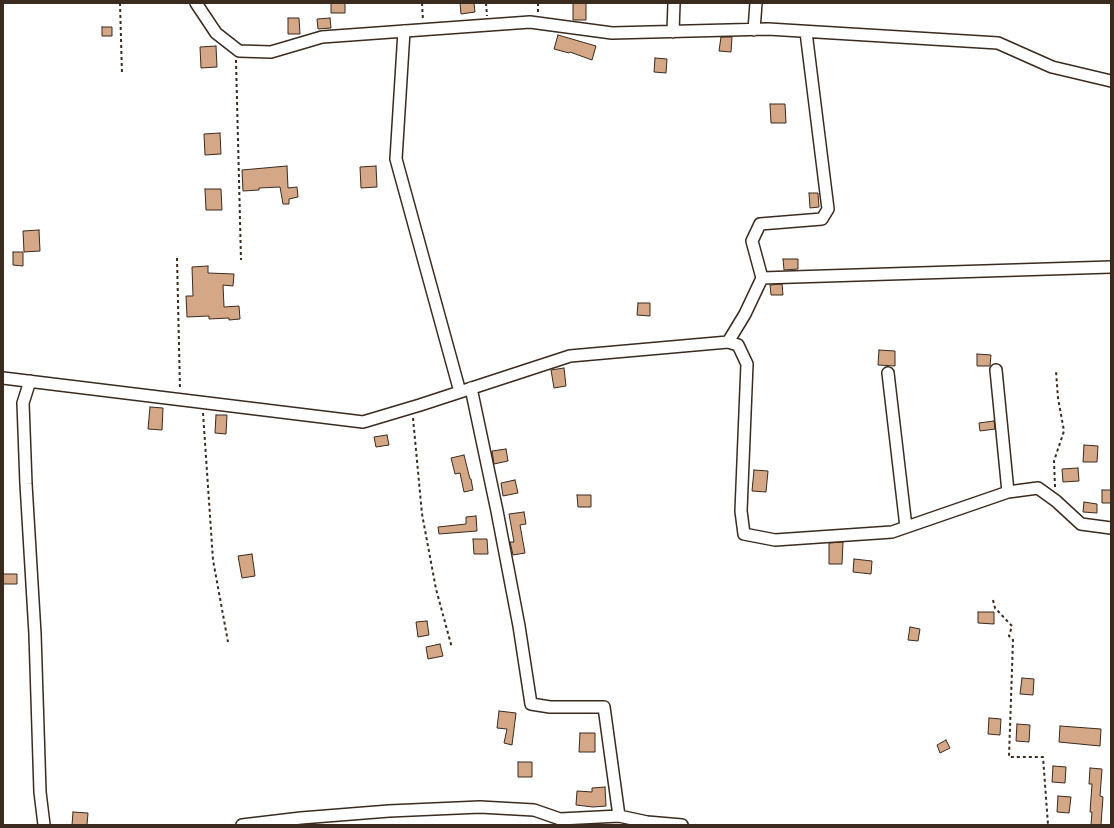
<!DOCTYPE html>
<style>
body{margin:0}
#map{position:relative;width:1114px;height:828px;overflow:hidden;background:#fff;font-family:"Playpen Sans",sans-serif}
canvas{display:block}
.frame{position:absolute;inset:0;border:4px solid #3b2a1e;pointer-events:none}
</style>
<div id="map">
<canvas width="1114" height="828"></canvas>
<div class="frame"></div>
</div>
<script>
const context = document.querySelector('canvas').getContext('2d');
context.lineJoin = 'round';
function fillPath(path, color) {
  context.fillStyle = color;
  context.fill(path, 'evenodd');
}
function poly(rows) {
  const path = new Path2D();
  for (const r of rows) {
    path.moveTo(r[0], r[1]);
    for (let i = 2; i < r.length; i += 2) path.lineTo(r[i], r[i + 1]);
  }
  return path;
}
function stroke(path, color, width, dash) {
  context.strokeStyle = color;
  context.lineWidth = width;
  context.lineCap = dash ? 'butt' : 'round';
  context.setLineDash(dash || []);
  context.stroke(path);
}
const building = poly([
 [331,3,345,3,345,13,331,13,331,3],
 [460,3,474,3,475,12,461,14,460,3],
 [573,3,586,3,586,20,573,20,573,3],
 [288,18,299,18,300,34,288,34,288,18],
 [330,18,331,28,318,29,317,19,330,18],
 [102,27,112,27,112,36,102,36,102,27],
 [558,35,596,46,592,60,570,52,569,53,554,49,558,35],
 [721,37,732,37,731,52,719,51,721,37],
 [216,46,217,67,201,68,200,47,216,46],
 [655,58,667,59,666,73,654,72,655,58],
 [770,104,785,104,786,123,771,123,770,104],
 [220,133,221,154,205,155,204,134,220,133],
 [287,166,288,188,297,187,298,197,289,199,289,204,283,204,280,187,259,188,259,190,243,191,242,170,287,166],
 [376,166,377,187,361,188,360,167,376,166],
 [205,189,221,189,222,210,206,210,205,189],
 [809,193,818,193,819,207,810,208,809,193],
 [39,230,40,251,24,252,23,231,39,230],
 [13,252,23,252,23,266,13,265,13,252],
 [783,259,798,259,798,269,784,270,783,259],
 [208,266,208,273,234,274,233,286,223,285,224,307,239,306,240,319,229,320,229,318,209,319,209,316,187,317,186,296,193,296,192,267,208,266],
 [782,284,783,295,771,295,770,285,782,284],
 [638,303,650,303,650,316,637,315,638,303],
 [879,350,895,351,895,366,878,365,879,350],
 [977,354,991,355,990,366,977,366,977,354],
 [564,368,566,386,554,388,551,370,564,368],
 [150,407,163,408,162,430,148,429,150,407],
 [216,415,227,415,226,434,215,433,216,415],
 [994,421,995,429,980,431,979,423,994,421],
 [387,435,389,445,376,447,374,437,387,435],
 [1084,445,1098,446,1097,462,1083,462,1084,445],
 [506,449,508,461,494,464,492,451,506,449],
 [464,455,470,479,471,479,473,490,464,492,460,473,455,474,451,458,464,455],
 [1078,468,1079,481,1063,482,1062,469,1078,468],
 [754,470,768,471,766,492,752,491,754,470],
 [515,480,518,493,503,496,501,483,515,480],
 [1102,490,1111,490,1111,503,1102,503,1102,490],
 [577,495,591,495,591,507,578,507,577,495],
 [1084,502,1097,504,1097,513,1083,512,1084,502],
 [524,512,526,524,520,525,525,553,513,555,510,542,514,542,509,514,524,512],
 [476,516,477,531,439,534,438,527,466,524,466,517,476,516],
 [473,539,487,539,488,554,474,554,473,539],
 [843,542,842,564,829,564,829,543,843,542],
 [252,554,255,576,242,578,238,556,252,554],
 [854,559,872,561,871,574,853,572,854,559],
 [3,574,17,574,17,584,3,584,3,574],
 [978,612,994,612,994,624,978,623,978,612],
 [427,621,429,635,418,637,416,622,427,621],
 [910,627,920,629,918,641,908,640,910,627],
 [440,644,443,656,428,659,426,647,440,644],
 [1022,678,1034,679,1033,695,1020,694,1022,678],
 [499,711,516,713,512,745,504,743,507,729,497,728,499,711],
 [989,718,1001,719,1000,735,988,734,989,718],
 [1017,724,1030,725,1029,742,1016,741,1017,724],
 [1060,726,1101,729,1100,746,1059,742,1060,726],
 [580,733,595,733,595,752,579,752,580,733],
 [946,740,950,748,940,753,937,745,946,740],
 [518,762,532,762,532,777,518,777,518,762],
 [1053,766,1066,767,1065,783,1052,782,1053,766],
 [1090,768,1102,769,1100,796,1103,797,1101,825,1091,825,1092,812,1090,812,1092,784,1089,784,1090,768],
 [605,787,606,806,593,807,576,805,577,791,592,792,592,788,605,787],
 [1058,796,1071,797,1069,813,1057,812,1058,796],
 [73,812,88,813,87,825,72,825,73,812]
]);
fillPath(building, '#d4a786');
stroke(building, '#3b2a1e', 1);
const minor = poly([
 [196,3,216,33,239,51,271,52,322,37,530,22,612,33,768,29,998,43,1052,67,1111,81],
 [754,30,756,3],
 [404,31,396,159,460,392],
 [673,32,674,3],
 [762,278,1111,267],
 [728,342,745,314,762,278,752,241,760,224,822,219,828,209,806,32],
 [996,370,1008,492],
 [888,373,906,527],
 [3,378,363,422,420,405,570,356,728,342,738,345,747,364,741,511,744,534,775,540,892,532,1008,492,1038,488,1056,501,1081,524,1111,528],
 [30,381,23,403,26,484,35,634,40,792,44,825],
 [471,388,497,511,519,626,531,704,550,707,604,707,619,816],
 [242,825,301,818,389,811,480,807,534,810,560,819,619,816,647,822,682,825]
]);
stroke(minor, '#3b2a1e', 14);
stroke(poly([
 [120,3,122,74],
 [422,3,423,21],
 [486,3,487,16],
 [538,12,538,3],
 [236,60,241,260],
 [177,258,180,390],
 [203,413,213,560,228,642],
 [413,418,422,514,436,589,452,648],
 [1055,487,1054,461,1064,431,1058,398,1056,371],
 [993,600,995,608,1012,626,1009,636,1013,640,1009,757,1043,757,1048,825]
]), '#3b2a1e', 2, [3, 3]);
stroke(minor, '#fff', 11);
</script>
